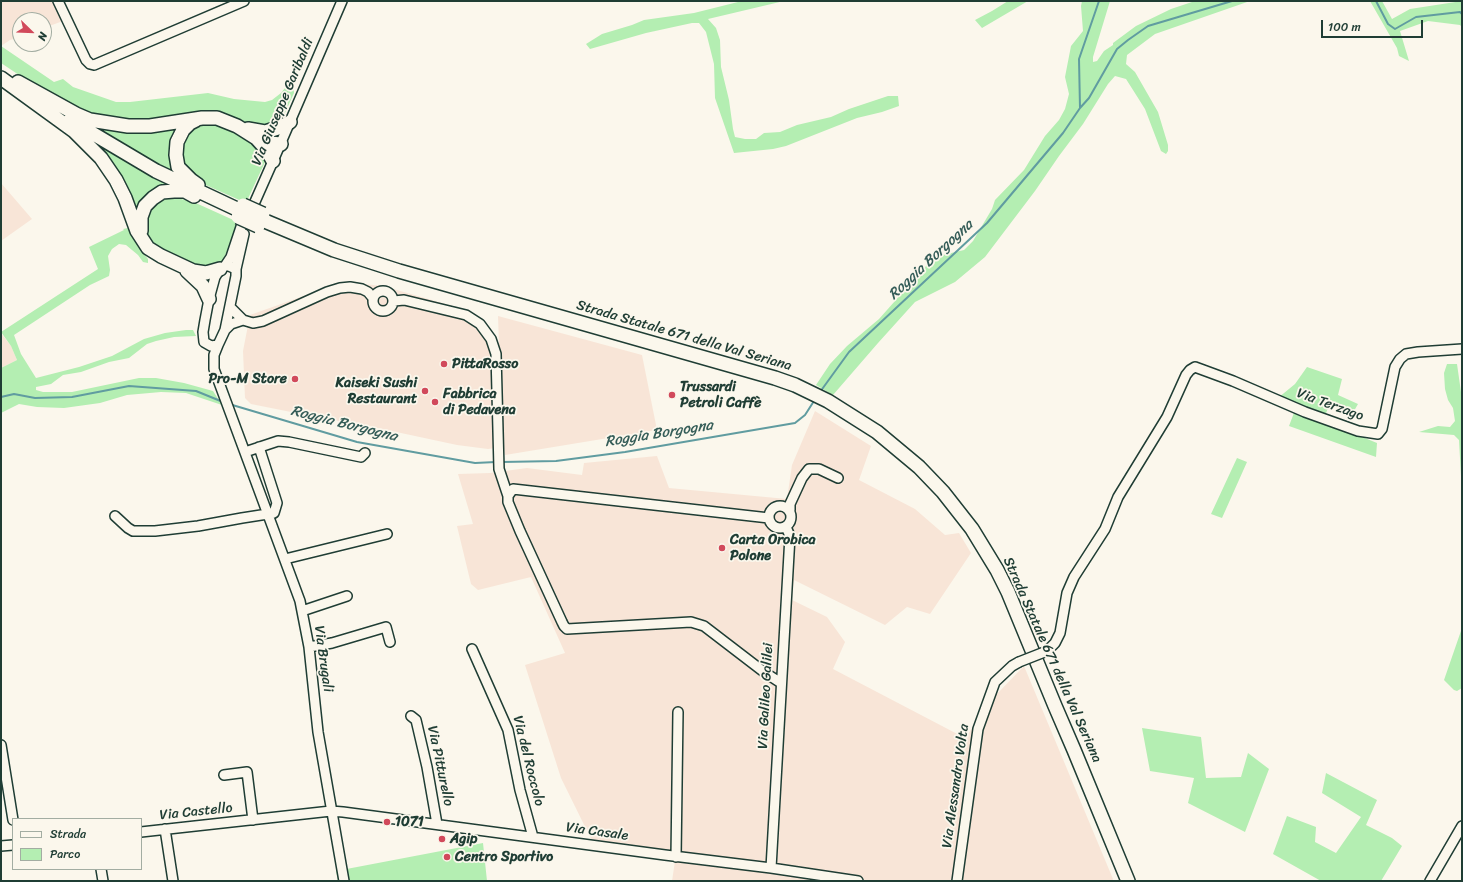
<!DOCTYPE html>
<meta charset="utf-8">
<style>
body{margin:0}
#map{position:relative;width:1463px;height:882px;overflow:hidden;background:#fbf7ec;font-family:Sriracha,sans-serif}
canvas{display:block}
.frame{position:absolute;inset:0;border:2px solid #1f3d34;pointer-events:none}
.legend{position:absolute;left:12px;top:818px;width:130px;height:52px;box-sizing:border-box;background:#fbf7ec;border:1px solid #a3ada2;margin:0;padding:5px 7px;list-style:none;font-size:12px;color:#1f3d34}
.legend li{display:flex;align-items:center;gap:8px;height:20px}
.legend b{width:20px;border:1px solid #a3ada2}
.north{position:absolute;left:12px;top:12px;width:40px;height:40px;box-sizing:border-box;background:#fbf7ec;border:1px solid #a3ada2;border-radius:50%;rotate:113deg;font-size:11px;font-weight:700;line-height:16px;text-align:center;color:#1f3d34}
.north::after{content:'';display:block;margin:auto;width:14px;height:18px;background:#d1495b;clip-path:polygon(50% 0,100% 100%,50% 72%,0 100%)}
.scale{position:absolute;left:1321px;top:20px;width:102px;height:18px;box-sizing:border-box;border:2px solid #1f3d34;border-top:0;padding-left:5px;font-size:12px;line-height:14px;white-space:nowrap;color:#1f3d34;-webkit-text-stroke:3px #fbf7ec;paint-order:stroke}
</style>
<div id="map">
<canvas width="1463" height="882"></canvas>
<div class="frame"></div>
<ul class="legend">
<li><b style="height:5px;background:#fbf7ec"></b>Strada</li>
<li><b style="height:11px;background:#b4eeb2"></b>Parco</li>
</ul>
<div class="north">N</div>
<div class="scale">100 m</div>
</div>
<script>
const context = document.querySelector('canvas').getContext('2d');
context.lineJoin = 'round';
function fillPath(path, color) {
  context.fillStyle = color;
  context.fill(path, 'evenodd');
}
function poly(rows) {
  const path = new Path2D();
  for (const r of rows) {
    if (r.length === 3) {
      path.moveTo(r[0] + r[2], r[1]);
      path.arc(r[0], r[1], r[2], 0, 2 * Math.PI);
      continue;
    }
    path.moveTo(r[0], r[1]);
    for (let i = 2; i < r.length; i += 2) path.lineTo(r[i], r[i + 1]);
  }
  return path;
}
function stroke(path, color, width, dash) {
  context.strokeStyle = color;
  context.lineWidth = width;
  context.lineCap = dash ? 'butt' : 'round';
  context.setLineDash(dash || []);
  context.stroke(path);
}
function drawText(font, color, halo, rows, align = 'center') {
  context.font = font + ' Sriracha,sans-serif';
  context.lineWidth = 3.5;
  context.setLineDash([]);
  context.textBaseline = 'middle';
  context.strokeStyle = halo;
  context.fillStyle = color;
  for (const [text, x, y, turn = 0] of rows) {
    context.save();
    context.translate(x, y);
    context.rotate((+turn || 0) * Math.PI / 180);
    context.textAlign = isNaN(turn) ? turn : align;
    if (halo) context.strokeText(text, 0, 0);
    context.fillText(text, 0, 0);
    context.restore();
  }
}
fillPath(poly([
 [1,1,63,1,71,18,44,28,44,20,20,20,20,37,10,40,1,46],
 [1,183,32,219,1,241],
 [343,282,383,286,470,311,486,322,499,345,498,316,642,355,657,430,505,455,504,447,488,449,457,445,359,424,331,420,251,404,245,398,243,351,250,315],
 [1,333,11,346,17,360,1,368],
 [815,411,871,446,859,480,915,509,945,535,959,533,971,553,930,614,907,607,885,625,794,580,792,600,827,617,845,642,833,669,965,738,995,696,1024,666,1113,879,1112,881,672,881,675,861,596,849,561,778,525,665,565,653,531,577,478,590,471,584,457,526,473,524,458,474,490,473,527,468,582,475,584,463,657,456,669,488,787,499,792,465]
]), '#f8e5d7');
fillPath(poly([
 [742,1,784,1,708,19,716,28,720,40,721,67,729,100,733,129,735,137,745,139,756,139,764,133,780,132,797,125,831,117,849,109,888,96,898,96,899,106,882,112,857,118,786,146,773,149,734,153,715,98,714,64,706,32,699,23,692,23,646,33,590,49,586,44,602,34,632,25,644,20,694,13],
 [1008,1,1028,1,982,28,975,20,992,11],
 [1082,1,1110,1,1093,57,1093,62,1097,61,1104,51,1113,45,1113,43,1136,26,1171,9,1195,1,1250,1,1155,34,1127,55,1126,64,1135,72,1158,112,1168,145,1168,151,1166,154,1161,151,1145,109,1133,90,1126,79,1115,76,1108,84,1083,124,1059,156,1035,191,985,257,955,282,915,302,878,343,833,395,816,385,830,364,847,346,879,319,934,257,964,250,973,241,992,209,995,200,1024,170,1045,136,1059,120,1065,109,1069,94,1065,77,1071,46,1083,31,1081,6],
 [1370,1,1382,1,1392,19,1410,9,1462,1,1462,27,1460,25,1428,21,1400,31,1409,61,1399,56,1397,48],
 [1,46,54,82,63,79,73,87,116,102,130,102,208,93,234,99,265,102,272,100,281,93,289,83,297,67,299,68,293,80,294,93,284,115,278,123,273,126,245,125,221,112,209,110,195,112,180,117,132,122,80,112,31,83,1,63],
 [206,122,219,124,240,133,265,153,265,162,246,203,199,182,183,170,180,146,189,130],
 [92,123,181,127,178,175,156,165,96,130],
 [84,135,144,171,172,185,138,216],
 [175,197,198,204,240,223,221,264,204,271,161,252,145,236,146,215,153,203,162,198],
 [128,228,132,233,138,247,148,259,148,263,143,262,138,255,126,245,119,244,112,249,108,256,110,270,109,276,90,285,14,335,21,354,36,378,79,367,112,356,144,339,165,333,186,330,193,330,196,336,174,337,156,341,147,344,129,358,109,362,81,372,63,375,51,384,36,387,36,390,43,392,72,392,139,378,156,378,184,383,213,391,222,405,186,393,161,392,127,395,100,403,64,408,37,407,19,404,1,413,1,368,17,360,11,346,1,332,98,269,89,247,124,230,123,229],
 [1447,364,1457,364,1461,392,1462,405,1462,494,1459,440,1454,435,1419,432,1438,426,1450,427,1455,421,1453,408,1448,400,1445,389,1444,373],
 [1307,367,1342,379,1338,395,1358,404,1354,411,1330,403,1323,421,1377,443,1376,457,1289,426,1297,405,1278,398,1295,384],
 [1237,458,1247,462,1222,518,1211,514],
 [1462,628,1462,688,1457,691,1454,690,1444,680],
 [1142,728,1201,737,1206,778,1241,777,1248,753,1269,769,1245,832,1188,803,1194,778,1150,771],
 [1326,773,1377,800,1366,825,1392,838,1402,846,1381,881,1321,881,1273,854,1287,816,1316,827,1315,842,1336,853,1361,817,1322,793],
 [483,843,487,881,338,881,336,871]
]), '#b4eeb2');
stroke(poly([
 [1376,1,1388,24,1395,29,1416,17,1460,12,1462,14],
 [1080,108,1089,98,1117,49,1128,40,1148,26,1232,1],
 [820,392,849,352,987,223,1063,133,1080,108,1079,59,1099,1],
 [1,397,14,394,35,398,72,397,129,386,196,391,223,402],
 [229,404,357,442,475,463,496,462],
 [502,462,556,461,625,452,795,423,805,415,814,401]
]), '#609ca0', 2);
const minor = poly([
 [58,1,86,60,90,64,94,65,244,1],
 [225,266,231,257,241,227,250,213,273,161,342,1],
 [236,269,244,234],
 [383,301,10],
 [394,301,404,300,466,315,480,324,491,339,496,354,499,469,508,496],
 [243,320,253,323,263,321,327,292,340,288,350,287,362,289,368,292,373,298],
 [225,330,231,324,243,320,230,307],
 [218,345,211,346,204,342,203,332,205,320,209,299,215,277,220,269,225,266,229,266,236,269,236,276,225,330,218,345,214,355,214,369,300,601,309,647,318,732,344,881],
 [245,452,278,441,289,442,361,457,365,453],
 [780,517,11],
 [790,510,790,504,802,478,809,469,819,469,838,478],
 [115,516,128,528,133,531,155,531,198,526,242,518,274,513,277,503,259,447],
 [769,518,513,489,508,496,508,502,520,531,562,622,564,626,567,629,691,622,704,626,764,672,781,683],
 [285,559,387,534],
 [302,611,347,596],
 [309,647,332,643,386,627,390,642],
 [472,649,508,730,520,790,533,837],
 [1047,651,1055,643,1060,633,1067,593,1074,577,1105,529,1118,497,1167,417,1186,375,1190,370,1195,367,1233,381,1305,412,1358,431,1378,434,1382,429,1395,367,1400,359,1406,354,1418,352,1462,349],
 [411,716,416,720,427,767,437,824],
 [1,745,13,820],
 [224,775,247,772,253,820],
 [165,829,173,881],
 [141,832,331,811,343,812,665,855,771,868,858,881],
 [1,846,13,845],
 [676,857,678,712],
 [771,868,790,536,786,527],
 [101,869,103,881],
 [957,881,978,729,995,682,1012,666,1019,662],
 [1430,881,1462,826]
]);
const highway = poly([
 [1,78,74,131,101,158,116,180,125,198,137,231,148,248,161,256,193,271,206,273,220,269],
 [18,82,76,114,90,120,128,126,150,126,202,118,217,118,237,126,256,138,270,143,281,144],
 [70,120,156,171,241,211],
 [196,120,190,123,183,130,177,142,176,155,178,167,191,180,198,185],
 [248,129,265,132,278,128,290,122],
 [257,139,267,150,273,161],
 [260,219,334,250,399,271,775,378,795,385,828,401,877,432,919,467,943,492,972,529,997,570,1008,592,1055,706,1074,750,1128,881],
 [141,231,141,217,145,206,153,198,162,192,174,191,185,191,194,196],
 [187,271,203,286,209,299]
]);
stroke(minor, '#1f3d34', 12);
stroke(highway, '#1f3d34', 16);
stroke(minor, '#fbf7ec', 9);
stroke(highway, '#fbf7ec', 13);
const minorBridge = poly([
 [1019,662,1047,651]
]);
const highwayBridge = poly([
 [243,205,263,214],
 [238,217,258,226]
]);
stroke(minorBridge, '#1f3d34', 12, []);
stroke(highwayBridge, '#1f3d34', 16, []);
stroke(minorBridge, '#fbf7ec', 9);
stroke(highwayBridge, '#fbf7ec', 13);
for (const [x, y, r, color] of [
 [444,364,4,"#d1495b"],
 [295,379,4,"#d1495b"],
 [425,391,4,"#d1495b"],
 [672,395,4,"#d1495b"],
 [435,402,4,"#d1495b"],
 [722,548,4,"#d1495b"],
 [387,822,4,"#d1495b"],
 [442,839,4,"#d1495b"],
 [447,857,4,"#d1495b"]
]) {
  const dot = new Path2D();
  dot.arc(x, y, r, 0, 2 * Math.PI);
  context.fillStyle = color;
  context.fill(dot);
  stroke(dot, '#fbf7ec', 1.5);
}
drawText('14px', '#1f3d34', '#fbf7ec', [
 ["Via Giuseppe Garibaldi",283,102,-67],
 ["Strada Statale 671 della Val Seriana",684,336,16],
 ["Via Terzago",1330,405,20],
 ["Via Brugali",323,659,82],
 ["Strada Statale 671 della Val Seriana",1052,660,66],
 ["Via Galileo Galilei",766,696,-87],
 ["Via del Roccolo",528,761,76],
 ["Via Pitturello",440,766,78],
 ["Via Alessandro Volta",956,786,-82],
 ["Via Castello",196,812,-6],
 ["Via Casale",597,832,8]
]);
drawText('bold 14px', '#1f3d34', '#fbf7ec', [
 ["PittaRosso",452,364],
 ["Pro-M Store",287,379,"right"],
 ["Kaiseki Sushi",417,383,"right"],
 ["Restaurant",417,399,"right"],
 ["Trussardi",680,387],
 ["Petroli Caffè",680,403],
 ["Fabbrica",443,394],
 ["di Pedavena",443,410],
 ["Carta Orobica",730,540],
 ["Polone",730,556],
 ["1071",395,822],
 ["Agip",450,839],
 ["Centro Sportivo",455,857]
], 'left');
drawText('italic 15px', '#355d58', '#fbf7ec', [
 ["Roggia Borgogna",931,260,-43],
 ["Roggia Borgogna",344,424,14],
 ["Roggia Borgogna",659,434,-9]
]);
</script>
